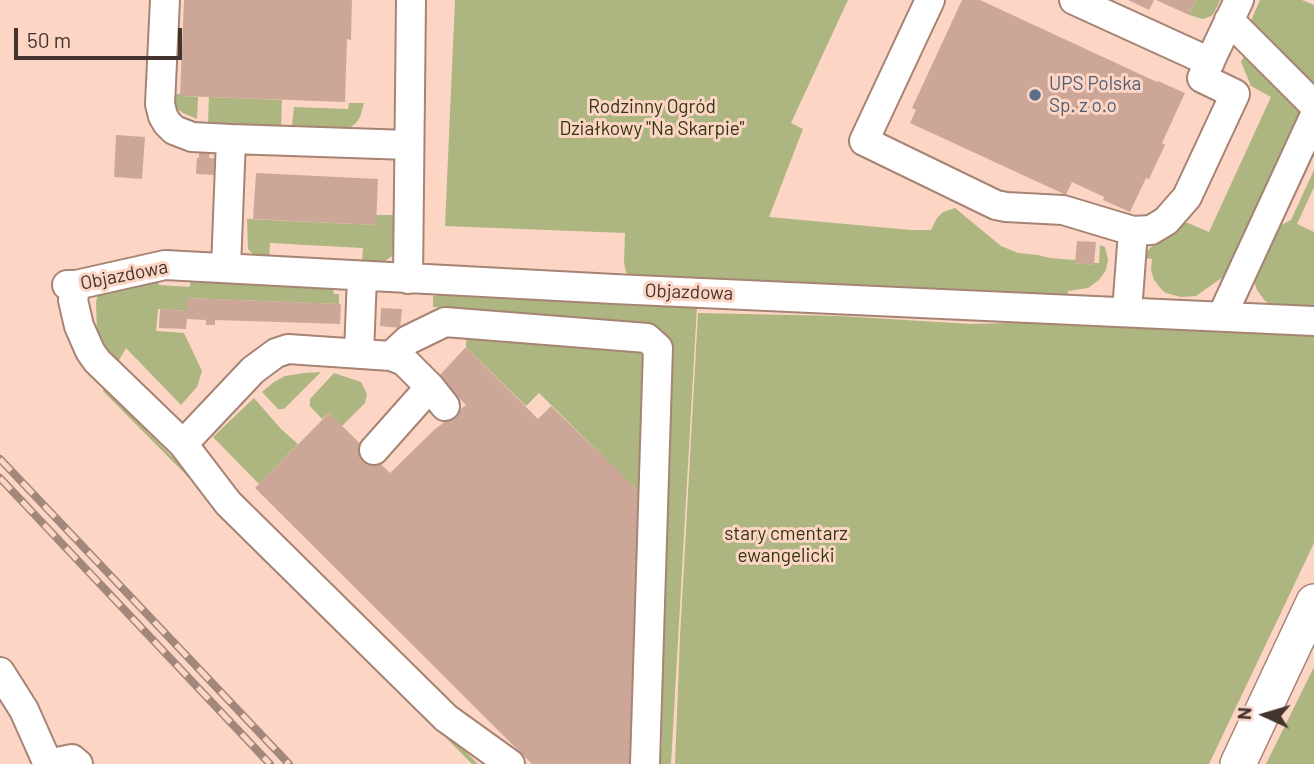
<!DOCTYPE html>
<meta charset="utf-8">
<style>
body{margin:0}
#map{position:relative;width:1314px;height:764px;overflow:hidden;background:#fcd5c4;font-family:Barlow,sans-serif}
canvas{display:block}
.north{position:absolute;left:1230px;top:680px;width:70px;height:70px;-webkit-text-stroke:5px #fcd5c4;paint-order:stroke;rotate:274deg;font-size:19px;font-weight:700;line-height:28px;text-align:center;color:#43342d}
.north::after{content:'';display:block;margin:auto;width:24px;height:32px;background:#43342d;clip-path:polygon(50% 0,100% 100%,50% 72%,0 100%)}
.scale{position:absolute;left:14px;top:28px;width:168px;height:32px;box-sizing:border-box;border:4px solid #43342d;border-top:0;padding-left:9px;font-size:21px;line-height:24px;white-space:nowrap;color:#43342d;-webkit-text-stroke:5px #fcd5c4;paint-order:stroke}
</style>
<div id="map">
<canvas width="1314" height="764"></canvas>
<div class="north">N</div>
<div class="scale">50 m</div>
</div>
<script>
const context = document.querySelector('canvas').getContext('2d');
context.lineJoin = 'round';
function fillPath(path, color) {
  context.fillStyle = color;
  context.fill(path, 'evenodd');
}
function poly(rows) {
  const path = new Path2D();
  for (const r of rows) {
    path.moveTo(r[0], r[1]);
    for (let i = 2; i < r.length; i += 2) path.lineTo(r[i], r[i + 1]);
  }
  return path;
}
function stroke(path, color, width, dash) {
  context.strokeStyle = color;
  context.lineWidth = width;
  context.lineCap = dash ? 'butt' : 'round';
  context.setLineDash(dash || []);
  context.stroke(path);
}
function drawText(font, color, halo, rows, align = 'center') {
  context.font = font + ' Barlow,sans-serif';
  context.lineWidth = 6;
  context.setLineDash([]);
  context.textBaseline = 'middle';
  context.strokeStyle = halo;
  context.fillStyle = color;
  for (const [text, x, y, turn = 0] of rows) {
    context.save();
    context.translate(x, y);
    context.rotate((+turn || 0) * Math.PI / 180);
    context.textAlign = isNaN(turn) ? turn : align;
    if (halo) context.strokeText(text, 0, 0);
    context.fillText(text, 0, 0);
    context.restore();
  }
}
fillPath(poly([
 [455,0,848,0,791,123,803,129,769,217,911,230,931,230,937,218,943,212,955,208,1001,246,1018,253,1038,255,1050,258,1075,260,1075,263,1094,265,1094,263,1099,263,1100,245,1105,247,1108,259,1106,270,1099,280,1088,288,1068,291,1068,295,1051,294,1050,297,630,277,626,272,624,263,625,233,445,226],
 [1196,0,1220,0,1214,13,1211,16,1203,19,1189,15],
 [1260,0,1302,0,1314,5,1314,86,1250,23],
 [1248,54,1304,111,1229,270,1223,277,1196,296,1181,297,1166,293,1162,290,1154,280,1151,270,1152,259,1145,258,1145,254,1150,248,1180,223,1188,223,1209,232,1271,97,1251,86,1241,62,1244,56],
 [173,94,180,94,181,96,198,97,197,119,183,113,177,109,173,104],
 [209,97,282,100,281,126,208,123],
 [349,103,364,103,360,117,356,123,351,127,344,128,292,126,294,107,348,109],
 [1314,170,1314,187,1297,224,1314,232,1314,310,1275,307,1265,301,1257,290,1253,279,1274,229,1291,220],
 [376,215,396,215,398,247,391,257,380,264,362,262,363,248,270,243,269,260,256,257,248,249,247,219,376,225],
 [191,277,332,285,334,294,339,294,339,304,188,298,187,311,158,309,156,331,184,333,202,371,197,387,181,405,126,348,118,362,105,348,97,331,96,303,98,293,157,278,159,285,190,287],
 [436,292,697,306,671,764,660,764,662,739,661,489,637,490,539,393,526,406,466,347,468,308,433,307,433,296,436,296],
 [698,313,839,316,971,324,1115,320,1314,332,1314,543,1209,764,675,764,680,637],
 [321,372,284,409,278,409,262,392,274,382,285,376,304,373],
 [334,373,361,382,367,394,365,403,342,426,329,413,322,419,310,406,310,399],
 [104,388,478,764,472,764,103,391],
 [254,398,281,429,298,444,259,484,213,437],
 [1314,667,1314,764,1266,764]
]), '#adb580');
fillPath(poly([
 [184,0,352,0,351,40,347,39,345,102,180,96],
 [962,0,980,0,1157,82,1158,81,1185,93,1162,143,1165,145,1149,179,1146,178,1130,212,1103,200,1104,197,1072,182,1066,195,910,123,916,110,912,108],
 [1128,0,1154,0,1149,10],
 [1156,0,1196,0,1189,15],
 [116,135,145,137,142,179,114,177],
 [199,151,210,152,209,158,216,159,215,175,196,174,197,158,199,158],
 [256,173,378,179,376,225,253,219],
 [1077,241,1096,242,1094,265,1075,263],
 [187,298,341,304,340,324,215,320,215,325,206,325,206,320,187,319,186,329,159,328,160,309,187,311],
 [381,308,402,309,400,328,380,326],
 [466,347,538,419,551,406,648,500,637,764,532,764,255,488,329,413,390,473,434,430,466,405,438,377]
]), '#cca797');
const minor = poly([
 [165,0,160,104,163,116,167,123,174,130,192,137,231,139],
 [930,0,864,141,996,205,1006,207,1063,210,1133,231,1151,230,1166,221,1187,197,1235,94,1202,78,1239,0],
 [1074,0,1210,62],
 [1229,20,1314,105],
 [226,268,231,139,409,145],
 [408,279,411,0],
 [67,285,76,285,165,265,614,289,1314,321],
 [76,285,73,300,79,326,90,351,97,361,183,444,253,370,276,353,288,349,391,356,404,361,430,387,445,406],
 [1127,312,1133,231],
 [1222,316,1314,117],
 [359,354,362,276],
 [391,356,408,340,445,322,647,338,658,348,645,764],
 [183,444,228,503,446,718,510,764],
 [374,450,430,387],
 [0,672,24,710,48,764],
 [48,764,72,759,78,764]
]);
const major = poly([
 [1238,764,1314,602]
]);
stroke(minor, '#a78374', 32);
stroke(major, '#a78374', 38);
stroke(minor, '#fff', 28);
stroke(major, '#fff', 35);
const rail = poly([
 [0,459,289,764],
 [0,478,270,764]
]);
stroke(rail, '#a2877b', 8);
stroke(rail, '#fcd5c4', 5, [16]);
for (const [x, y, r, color] of [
 [1035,95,7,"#5c6f8a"]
]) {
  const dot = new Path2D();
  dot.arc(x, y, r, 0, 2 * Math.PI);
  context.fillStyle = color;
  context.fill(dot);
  stroke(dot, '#fcd5c4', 2.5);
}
drawText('19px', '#4e5e75', '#fcd5c4', [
 ["UPS Polska",1049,84],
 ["Sp. z o.o",1049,106]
], 'left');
drawText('19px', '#323614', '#fcd5c4', [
 ["Rodzinny Ogród",652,107],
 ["Działkowy \"Na Skarpie\"",652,129],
 ["stary cmentarz",786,534],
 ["ewangelicki",786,556]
]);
drawText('19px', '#43342d', '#fcd5c4', [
 ["Objazdowa",124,275,-11],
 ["Objazdowa",689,292,2]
]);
</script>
